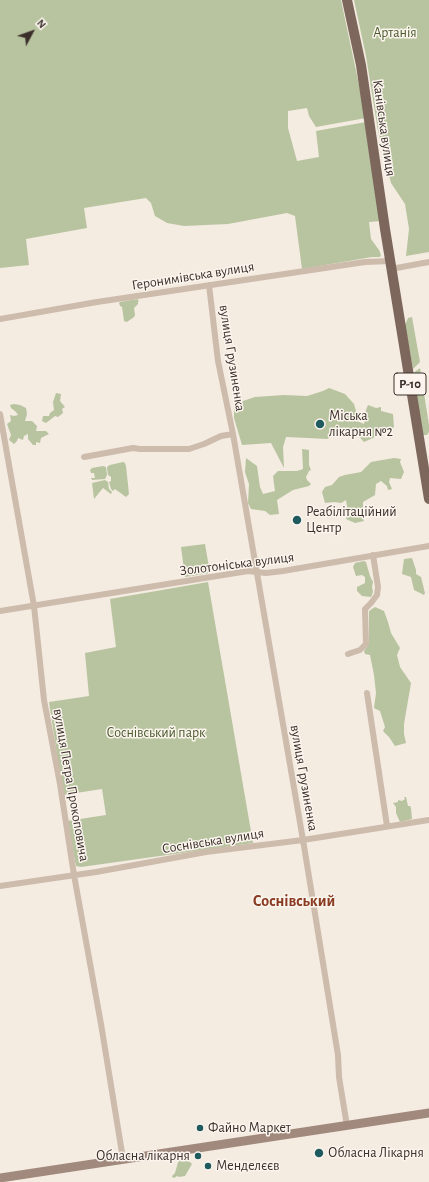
<!DOCTYPE html>
<meta charset="utf-8">
<style>
body{margin:0}
#map{position:relative;width:429px;height:1182px;overflow:hidden;background:#f4ebe1;font-family:"Alegreya Sans",sans-serif}
canvas{display:block}
.north{position:absolute;left:12px;top:12px;width:40px;height:40px;-webkit-text-stroke:3px #fbf5ee;paint-order:stroke;rotate:49deg;font-size:11px;font-weight:700;line-height:16px;text-align:center;color:#3b302b}
.north::after{content:'';display:block;margin:auto;width:14px;height:18px;background:#3b302b;clip-path:polygon(50% 0,100% 100%,50% 72%,0 100%)}
</style>
<div id="map">
<canvas width="429" height="1182"></canvas>
<div class="north">N</div>
</div>
<script>
const context = document.querySelector('canvas').getContext('2d');
context.lineJoin = 'round';
function fillPath(path, color) {
  context.fillStyle = color;
  context.fill(path, 'evenodd');
}
function poly(rows) {
  const path = new Path2D();
  for (const r of rows) {
    path.moveTo(r[0], r[1]);
    for (let i = 2; i < r.length; i += 2) path.lineTo(r[i], r[i + 1]);
  }
  return path;
}
function stroke(path, color, width, dash) {
  context.strokeStyle = color;
  context.lineWidth = width;
  context.lineCap = dash ? 'butt' : 'round';
  context.setLineDash(dash || []);
  context.stroke(path);
}
function drawText(font, color, halo, rows, align = 'center') {
  context.font = font + ' "Alegreya Sans",sans-serif';
  context.lineWidth = 3;
  context.setLineDash([]);
  context.textBaseline = 'middle';
  context.strokeStyle = halo;
  context.fillStyle = color;
  for (const [text, x, y, turn = 0] of rows) {
    context.save();
    context.translate(x, y);
    context.rotate((+turn || 0) * Math.PI / 180);
    context.textAlign = isNaN(turn) ? turn : align;
    if (halo) context.strokeText(text, 0, 0);
    context.fillText(text, 0, 0);
    context.restore();
  }
}
fillPath(poly([
 [0,0,341,0,366,118,316,127,309,116,307,108,288,111,288,128,297,161,319,157,316,131,366,122,381,221,369,222,371,239,379,250,381,255,380,257,372,257,302,269,295,216,287,213,228,224,184,226,167,223,155,216,151,203,146,198,84,208,87,228,26,239,29,265,0,268],
 [354,0,429,0,429,252,406,256,409,229,405,204,391,183,378,131,366,56],
 [137,299,139,301,138,302,138,304,134,308,135,315,134,317,127,322,124,321,122,307,120,306,119,303,120,302],
 [412,317,420,362,413,369,405,325,408,318],
 [420,368,429,425,429,432,427,435,423,435,412,374],
 [329,388,345,394,354,404,358,418,357,421,364,424,366,410,368,405,376,408,381,407,381,411,393,414,394,427,384,433,364,442,352,429,338,428,328,439,286,437,283,447,284,468,271,443,242,445,234,418,234,404,255,397,284,395,307,396,323,391],
 [56,393,61,394,60,401,65,407,62,409,63,413,58,417,55,416,46,423,42,421,43,416,49,416,50,413,54,410,53,402],
 [14,404,20,405,26,408,27,414,25,421,32,421,37,426,36,431,46,431,49,434,41,438,40,443,36,442,36,445,33,445,28,439,28,434,24,436,23,440,18,438,17,441,14,444,9,440,11,435,7,424,11,421,10,415,14,416,18,415,16,412,11,408,10,405],
 [302,449,309,450,309,465,311,470,309,471,306,477,307,480,311,484,309,486,293,490,277,500,279,514,270,515,265,511,251,509,248,503,249,484,245,472,246,458,257,466,260,487,263,494,275,491,273,476,278,471,297,471,303,469],
 [394,458,401,459,400,462,404,472,401,479,390,478,389,482,392,489,388,490,387,486,381,481,376,484,375,495,363,502,363,507,361,513,364,521,355,523,346,519,348,512,346,500,341,503,334,502,325,503,322,492,325,487,332,485,339,477,345,475,361,472,371,462],
 [123,462,125,463,126,466,129,494,126,497,115,489,113,491,111,489,109,482,111,481,111,477,108,475,107,468,108,466,110,465],
 [103,466,106,467,107,475,105,479,92,480,91,478,95,478,94,473,91,473,90,470,92,468],
 [105,480,108,482,109,489,112,492,111,494,103,488,94,499,92,483],
 [205,544,210,573,185,577,181,547],
 [412,558,416,570,416,574,421,577,425,593,424,595,414,590,411,577,402,574,404,559],
 [364,561,366,562,370,576,373,582,372,587,373,592,371,597,362,596,357,591,357,587,365,583,365,577,362,575,356,576,353,567,355,563],
 [208,582,253,843,81,867,76,866,67,821,106,815,102,789,63,795,49,702,89,696,85,653,116,647,110,599],
 [375,607,384,611,388,622,391,633,400,648,397,655,400,667,411,683,404,724,404,734,406,743,395,746,389,737,383,731,385,727,380,711,374,708,376,693,374,675,370,655,365,654,364,651,369,644,369,611],
 [404,797,406,797,408,806,410,806,411,808,412,819,400,822,396,813,396,807,393,803,398,802,398,800,402,801,405,799],
 [186,1158,192,1164,185,1176,179,1177,177,1176,176,1177,173,1178,172,1176,175,1173,179,1159]
]), '#b8c4a0');
stroke(poly([
 [391,269,429,262],
 [209,285,218,361,233,434,303,840,338,1055,339,1077,347,1126],
 [0,319,97,302,365,262,390,261],
 [0,414,34,606,44,700,60,784,74,875,101,1024,123,1159],
 [84,457,133,448,140,449,189,449,204,444,221,436,233,434],
 [0,611,248,571,266,573,283,571,429,546],
 [348,654,360,650,366,644,365,609,371,603,377,595,378,587,373,555],
 [367,693,387,826],
 [0,886,96,872,206,852,303,840,429,820]
]), '#cdbbac', 6);
stroke(poly([
 [0,1178,429,1113]
]), '#a18a7d', 9);
stroke(poly([
 [347,0,361,65,385,229,429,499]
]), '#7d675c', 10);
for (const [x, y, r, color] of [
 [320,424,5,"#1f5a5e"],
 [297,520,5,"#1f5a5e"],
 [200,1128,4,"#1f5a5e"],
 [319,1153,5,"#1f5a5e"],
 [198,1156,4,"#1f5a5e"],
 [208,1166,4,"#1f5a5e"]
]) {
  const dot = new Path2D();
  dot.arc(x, y, r, 0, 2 * Math.PI);
  context.fillStyle = color;
  context.fill(dot);
  stroke(dot, '#fbf5ee', 1.5);
}
for (const [x, y, w] of [
 [410,384,32]
]) {
  const box = new Path2D();
  box.roundRect(x - w / 2, y - 11, w, 22, 3);
  context.fillStyle = '#fbf5ee';
  context.fill(box);
  stroke(box, '#3b302b', 1);
}
drawText('bold 13px', '#3b302b', null, [
 ["Р-10",410,384]
]);
drawText('14px', '#4a5a2e', '#fbf5ee', [
 ["Артанія",395,33],
 ["Соснівський парк",156,733]
]);
drawText('14px', '#3b302b', '#fbf5ee', [
 ["Канівська вулиця",384,128,82],
 ["Геронимівська вулиця",193,276,-9],
 ["вулиця Грузиненка",232,358,81],
 ["Золотоніська вулиця",237,564,-7],
 ["вулиця Грузиненка",304,778,80],
 ["вулиця Петра Прокоповича",71,785,80],
 ["Соснівська вулиця",213,841,-9]
]);
drawText('14px', '#3b302b', '#fbf5ee', [
 ["Міська",329,416],
 ["лікарня №2",329,432],
 ["Реабілітаційний",306,512],
 ["Центр",306,528],
 ["Файно Маркет",208,1128],
 ["Обласна Лікарня",328,1153],
 ["Обласна лікарня",190,1156,"right"],
 ["Менделєєв",216,1166]
], 'left');
drawText('bold 16px', '#8c3b22', '#fbf5ee', [
 ["Соснівський",294,901]
]);
</script>
